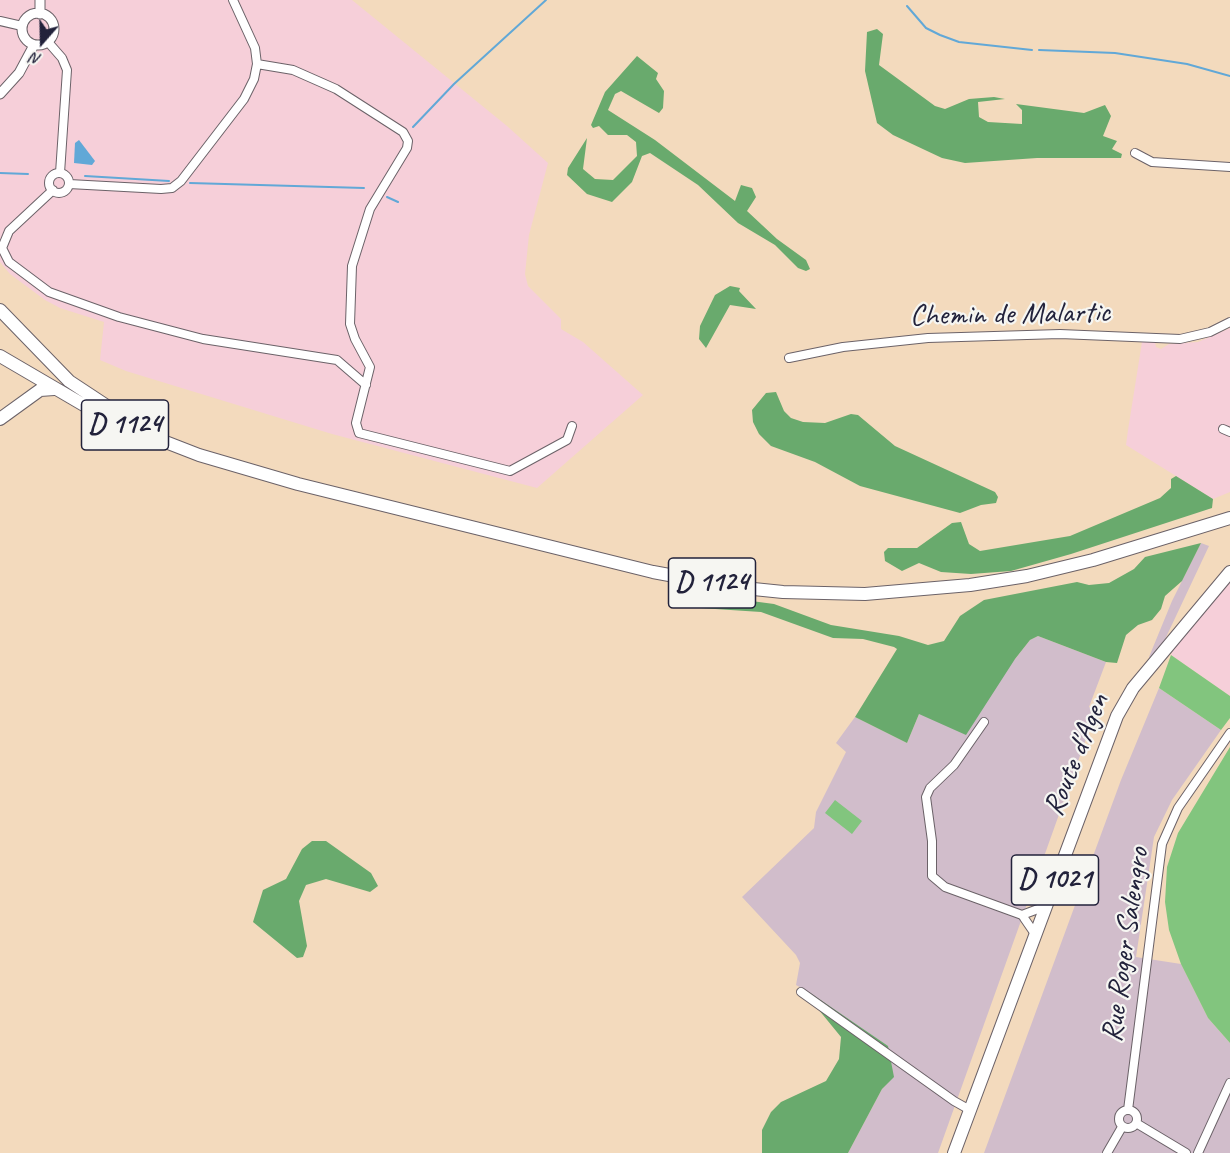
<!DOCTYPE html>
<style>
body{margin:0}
#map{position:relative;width:1230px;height:1153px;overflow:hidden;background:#f3dabd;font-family:Caveat,sans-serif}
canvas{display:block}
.north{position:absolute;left:12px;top:12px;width:60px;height:60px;-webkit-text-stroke:4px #f6f6f2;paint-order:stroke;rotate:200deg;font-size:16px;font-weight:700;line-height:24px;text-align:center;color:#22223b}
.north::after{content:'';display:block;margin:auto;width:21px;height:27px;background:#22223b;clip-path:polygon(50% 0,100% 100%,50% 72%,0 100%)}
</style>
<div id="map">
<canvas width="1230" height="1153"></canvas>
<div class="north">N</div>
</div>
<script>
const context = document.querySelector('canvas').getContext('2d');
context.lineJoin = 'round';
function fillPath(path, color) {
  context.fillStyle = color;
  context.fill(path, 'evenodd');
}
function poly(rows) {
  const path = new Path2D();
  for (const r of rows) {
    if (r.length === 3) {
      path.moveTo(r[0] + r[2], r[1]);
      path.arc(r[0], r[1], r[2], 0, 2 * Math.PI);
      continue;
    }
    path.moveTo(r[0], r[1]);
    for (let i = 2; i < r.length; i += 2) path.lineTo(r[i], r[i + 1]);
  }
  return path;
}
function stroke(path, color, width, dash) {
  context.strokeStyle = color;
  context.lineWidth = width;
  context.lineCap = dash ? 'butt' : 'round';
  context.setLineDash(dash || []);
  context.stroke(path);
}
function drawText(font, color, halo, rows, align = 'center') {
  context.font = font + ' Caveat,sans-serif';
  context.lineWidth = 4.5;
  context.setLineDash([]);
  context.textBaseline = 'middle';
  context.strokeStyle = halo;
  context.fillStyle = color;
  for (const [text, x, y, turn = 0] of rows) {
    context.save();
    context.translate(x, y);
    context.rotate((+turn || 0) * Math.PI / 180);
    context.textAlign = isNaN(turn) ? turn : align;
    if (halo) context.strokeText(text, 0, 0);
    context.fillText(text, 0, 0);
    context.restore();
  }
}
fillPath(poly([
 [0,0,352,0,507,126,548,163,529,235,525,274,528,286,561,319,561,329,583,342,643,395,537,488,332,434,126,371,100,360,104,322,60,308,45,300,10,274,0,262],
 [1230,328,1230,492,1213,499,1126,445,1128,430,1142,342,1155,342,1156,347,1161,349,1169,344,1198,342],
 [1230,580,1230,696,1171,655,1174,648]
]), '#f6cfd9');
fillPath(poly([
 [1201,543,1209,546,1160,650,1152,659,1149,657,1172,601],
 [1038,636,1106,662,1089,707,1096,711,938,1153,848,1153,882,1089,893,1077,809,992,796,985,800,963,796,955,742,897,814,828,816,812,846,752,836,743,855,717,907,743,919,714,1015,659,1030,640],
 [1159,688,1221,730,1172,800,1154,837,1136,957,1181,964,1208,1018,1230,1043,1230,1153,984,1153,1121,780]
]), '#d1bdcb');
fillPath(poly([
 [1171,655,1230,696,1230,718,1221,730,1159,688],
 [1230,747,1230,1043,1208,1018,1181,964,1169,930,1165,902,1167,867,1178,833],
 [835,800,862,821,852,834,825,813]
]), '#82c57e');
fillPath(poly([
 [877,29,883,34,879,65,935,106,945,109,969,99,994,97,1005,99,978,102,979,117,988,122,1022,124,1022,110,1016,104,1084,113,1105,105,1111,116,1103,136,1117,141,1112,149,1122,154,1121,158,1037,158,965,163,942,158,893,135,877,123,865,71,867,32],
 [637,56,658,73,656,79,664,91,663,108,659,113,621,91,615,94,608,110,655,140,735,201,741,185,752,188,756,197,747,211,777,239,806,260,810,269,806,271,798,268,775,245,738,223,698,185,650,153,642,156,632,182,612,202,587,194,567,175,568,168,587,138,583,169,595,179,613,180,637,156,636,142,627,135,608,135,599,126,593,128,591,125,605,92],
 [730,286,740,288,739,291,756,309,730,305,706,348,699,339,700,326,715,295],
 [776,392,784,411,791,418,803,422,825,423,851,414,858,415,895,446,995,492,998,497,996,503,981,505,960,513,860,486,815,462,771,446,759,434,753,422,752,410,766,393],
 [1176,476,1213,499,1212,508,1071,554,1011,571,971,574,941,572,919,563,902,571,885,561,884,552,888,548,917,548,952,523,961,522,969,544,980,551,1070,536,1160,498,1171,488,1171,479],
 [1201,543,1182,581,1165,596,1161,609,1152,620,1138,625,1126,635,1117,663,1106,662,1038,636,1030,640,1015,659,966,735,919,714,907,743,855,717,897,649,894,647,863,639,833,638,761,612,700,608,697,601,699,597,706,595,774,604,831,625,899,636,928,645,944,641,960,616,984,600,1077,582,1089,585,1109,583,1134,569,1145,557],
 [312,841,326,841,371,873,378,886,370,892,326,879,306,885,299,901,307,946,303,957,297,958,253,922,263,890,286,879,302,849],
 [809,992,888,1046,894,1077,882,1089,848,1153,762,1153,762,1130,771,1112,781,1102,826,1081,839,1059,841,1037,814,1004]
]), '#69aa6d');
fillPath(poly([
 [79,140,95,161,92,165,74,163,75,143]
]), '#61a8d7');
stroke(poly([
 [907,6,926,28,940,35,959,42,1032,50],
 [1039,50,1115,53,1187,64,1230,76],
 [413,127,454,84,546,0],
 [0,173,28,174],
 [85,176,169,181],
 [190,183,364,188],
 [387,197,398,202]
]), '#61a8d7', 2);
const minor = poly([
 [0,21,22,26],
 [48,42,62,58,67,70,60,173],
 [257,64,293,70,336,89,403,132,408,141,407,148,370,209,352,266,350,324,355,339,370,367,356,423,359,433,510,471,567,440,572,426],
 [1135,153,1152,162,1230,167],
 [59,183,10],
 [69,184,161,189,172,188,181,181,244,99,254,79,257,64,255,48,233,0],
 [53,190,9,231,2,248,9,262,49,292,119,317,203,339,337,360,366,385],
 [789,358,843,347,928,338,1060,334,1180,339,1210,332,1230,322],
 [1223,429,1230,432],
 [984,722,954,765,930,788,926,797,932,841,932,876,945,887,1022,915,1035,934],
 [1022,915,1046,906],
 [801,992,954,1101,970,1110],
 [1128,1119,9],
 [1128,1110,1162,844,1178,808,1230,733],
 [1136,1123,1186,1153],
 [1107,1153,1122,1127],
 [1198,1153,1230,1083]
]);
const tertiary = poly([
 [38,29,16],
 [40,14,40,0],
 [0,94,19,73,34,45]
]);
const primary = poly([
 [954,1153,1117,716,1133,688,1230,572]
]);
const trunk = poly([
 [0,310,69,381,119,414],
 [0,356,89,408,145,434,199,455,298,484,653,572,734,587,783,592,865,594,970,585,1027,576,1093,560,1230,518],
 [0,419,40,390,54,389]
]);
stroke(minor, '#6b6268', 10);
stroke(tertiary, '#6b6268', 11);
stroke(primary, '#6b6268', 14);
stroke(trunk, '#6b6268', 14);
stroke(minor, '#fff', 8);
stroke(tertiary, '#fff', 9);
stroke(primary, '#fff', 12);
stroke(trunk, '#fff', 12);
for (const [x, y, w] of [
 [125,425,87],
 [712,583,87],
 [1055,880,87]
]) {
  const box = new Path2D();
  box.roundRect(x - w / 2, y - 25, w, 50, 4.5);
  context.fillStyle = '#f6f6f2';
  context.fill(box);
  stroke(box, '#22223b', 1.5);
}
drawText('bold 28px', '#22223b', null, [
 ["D 1124",125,425],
 ["D 1124",712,583],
 ["D 1021",1055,880]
]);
drawText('30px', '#22223b', '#f6f6f2', [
 ["Chemin de Malartic",1010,315,-1],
 ["Route d'Agen",1077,755,-68],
 ["Rue Roger Salengro",1126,945,-82]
]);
</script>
